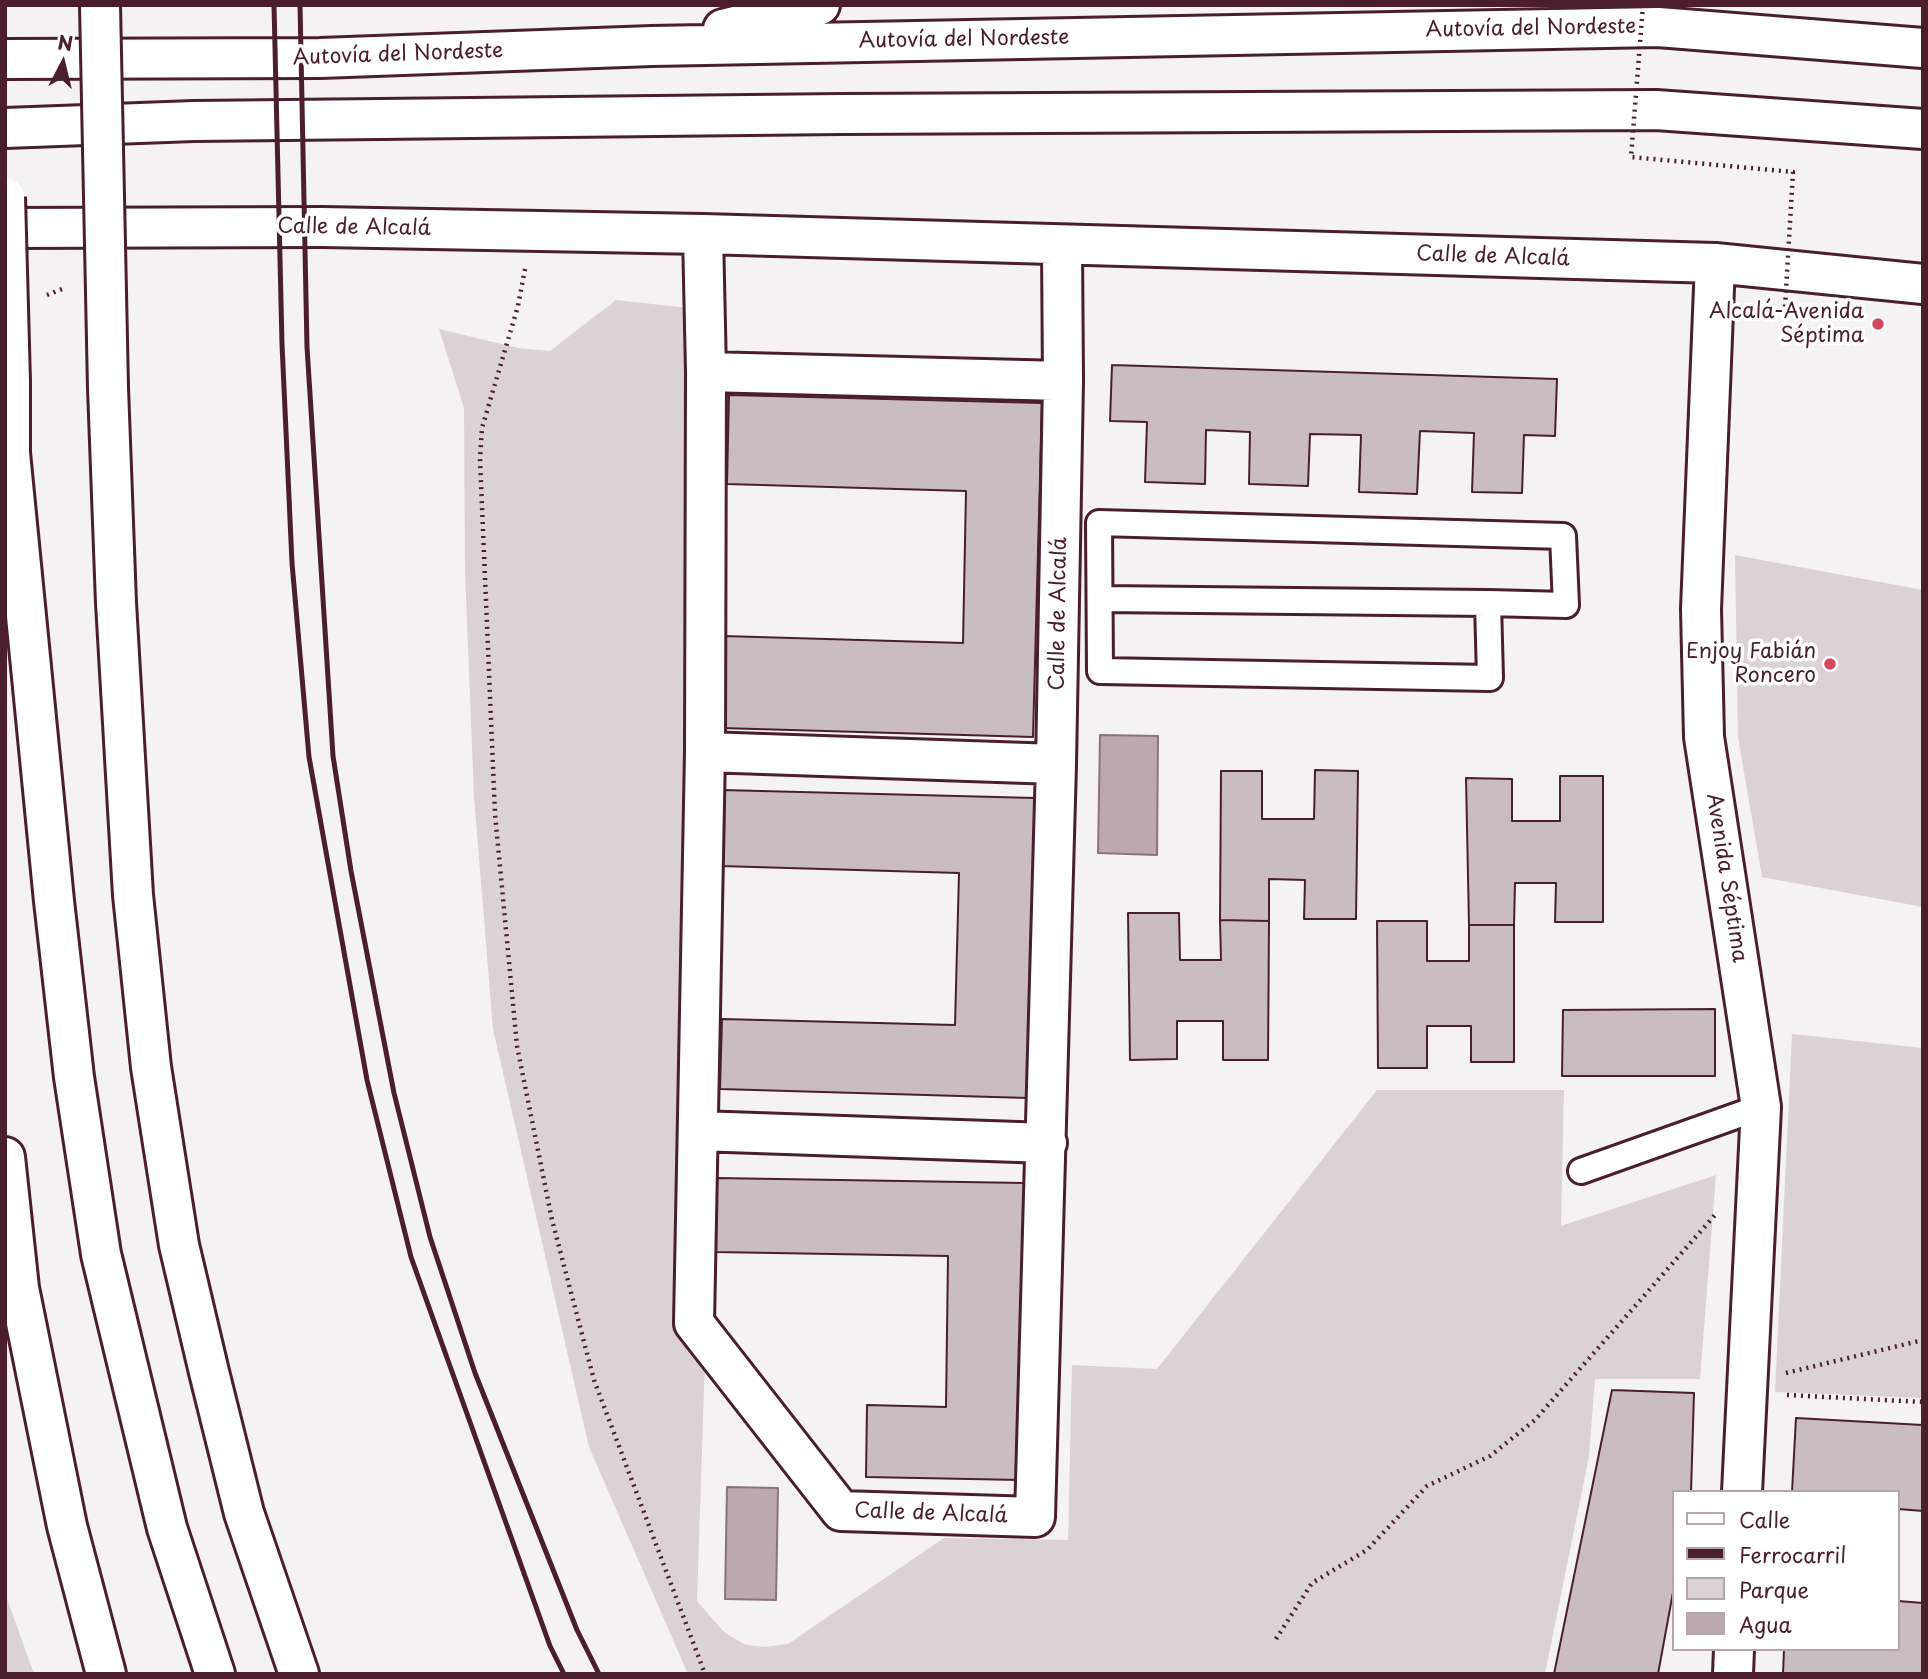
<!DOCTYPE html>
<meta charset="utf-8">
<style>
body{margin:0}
#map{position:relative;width:1928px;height:1679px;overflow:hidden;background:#f4f2f2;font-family:"Playpen Sans",sans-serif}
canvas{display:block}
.frame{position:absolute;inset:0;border:7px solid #4a1f2b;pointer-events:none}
.legend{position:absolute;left:1672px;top:1490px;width:228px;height:161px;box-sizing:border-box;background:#fff;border:2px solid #b7a5aa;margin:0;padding:9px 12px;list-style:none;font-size:21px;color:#4a1f2b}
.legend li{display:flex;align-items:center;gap:14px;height:35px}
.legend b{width:35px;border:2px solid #b7a5aa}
.north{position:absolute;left:28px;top:28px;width:70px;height:70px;-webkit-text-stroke:5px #fff;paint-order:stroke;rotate:7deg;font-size:19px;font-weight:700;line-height:28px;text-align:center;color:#4a1f2b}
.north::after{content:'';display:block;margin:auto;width:24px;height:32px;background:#4a1f2b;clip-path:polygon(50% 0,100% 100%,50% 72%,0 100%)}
</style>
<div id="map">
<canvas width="1928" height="1679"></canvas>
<div class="frame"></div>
<ul class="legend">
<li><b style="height:9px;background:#fff"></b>Calle</li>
<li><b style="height:9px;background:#4a1f2b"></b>Ferrocarril</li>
<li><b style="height:19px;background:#dbd2d5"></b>Parque</li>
<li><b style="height:19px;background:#baa9ae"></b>Agua</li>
</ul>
<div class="north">N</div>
</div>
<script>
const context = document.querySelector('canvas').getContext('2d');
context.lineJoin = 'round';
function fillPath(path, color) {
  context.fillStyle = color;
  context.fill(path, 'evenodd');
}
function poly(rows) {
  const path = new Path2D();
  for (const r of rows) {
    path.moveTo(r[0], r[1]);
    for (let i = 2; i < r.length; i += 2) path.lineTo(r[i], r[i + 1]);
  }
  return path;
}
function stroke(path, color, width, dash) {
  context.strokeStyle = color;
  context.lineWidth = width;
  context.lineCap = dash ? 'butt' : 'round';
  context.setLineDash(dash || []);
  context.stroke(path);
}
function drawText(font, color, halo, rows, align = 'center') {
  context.font = font + ' "Playpen Sans",sans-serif';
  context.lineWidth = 7;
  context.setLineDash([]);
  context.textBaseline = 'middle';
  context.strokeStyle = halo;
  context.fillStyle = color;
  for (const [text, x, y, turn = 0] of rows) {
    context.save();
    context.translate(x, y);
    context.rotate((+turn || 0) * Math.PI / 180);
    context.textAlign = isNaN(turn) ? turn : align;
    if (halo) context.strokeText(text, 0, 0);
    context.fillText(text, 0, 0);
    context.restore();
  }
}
fillPath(poly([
 [616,300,688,308,705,1359,697,1601,725,1633,746,1645,765,1647,788,1644,944,1538,1068,1540,1072,1365,1157,1369,1377,1090,1564,1090,1561,1226,1716,1175,1700,1379,1595,1379,1589,1456,1545,1674,688,1674,589,1447,493,1029,474,797,465,571,464,408,439,329,518,348,550,351],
 [1735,555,1923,590,1923,907,1762,877,1738,737],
 [1792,1034,1923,1048,1923,1398,1775,1392],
 [5,1593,34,1674,5,1674]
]), '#dbd2d5');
const water = poly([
 [1100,735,1158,736,1157,855,1098,853,1100,735],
 [727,1487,778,1488,776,1600,725,1599,727,1487]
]);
fillPath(water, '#baa9ae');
stroke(water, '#8d727a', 2);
const building = poly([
 [1112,365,1557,379,1555,436,1524,435,1522,493,1472,492,1474,433,1420,431,1417,494,1359,492,1361,435,1310,434,1308,486,1249,484,1250,432,1206,430,1205,484,1145,482,1147,422,1110,421,1112,365],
 [729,395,1042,403,1033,737,721,728,723,636,963,643,966,491,727,484,729,395],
 [1315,770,1358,771,1356,919,1304,919,1305,880,1269,879,1269,921,1220,920,1221,771,1262,771,1262,819,1314,819,1315,770],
 [1560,776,1603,776,1603,922,1555,922,1556,883,1515,883,1514,925,1469,925,1466,778,1512,779,1512,821,1560,821,1560,776],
 [722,790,1035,798,1028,1098,720,1089,722,1019,955,1025,959,873,720,866,722,790],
 [1128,913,1179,913,1180,960,1221,960,1220,920,1269,921,1268,1060,1223,1060,1223,1021,1177,1021,1177,1059,1130,1060,1128,913],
 [1377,921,1427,921,1427,961,1469,961,1469,925,1514,925,1514,1062,1471,1062,1471,1026,1427,1026,1427,1068,1378,1068,1377,921],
 [1715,1009,1715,1076,1562,1076,1563,1010,1715,1009],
 [716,1178,1025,1183,1021,1480,866,1477,867,1405,946,1407,948,1256,715,1252,716,1178],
 [1612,1390,1694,1393,1691,1492,1674,1492,1674,1587,1658,1674,1554,1674,1612,1390],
 [1796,1418,1923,1425,1923,1511,1898,1509,1898,1492,1792,1492,1796,1418],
 [1898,1601,1923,1603,1923,1674,1783,1674,1784,1649,1898,1649,1898,1601]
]);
fillPath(building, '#cabdc1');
stroke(building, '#4a1f2b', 2);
const service = poly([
 [1099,523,1563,536,1566,605,1488,603,1490,678,1100,671,1099,523],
 [1102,599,1488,603],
 [1581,1171,1761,1107]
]);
const minor = poly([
 [5,228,322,227,703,234,1715,263,1923,284],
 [703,234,706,372],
 [1062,246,1063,381,1056,764,1035,1517,841,1511,694,1323,705,752,706,372,1063,381],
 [1715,263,1701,609,1704,737,1761,1107,1742,1492],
 [705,752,1056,764],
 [698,1131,1047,1143],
 [1733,1674,1734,1649]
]);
const motorway = poly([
 [723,29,820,5],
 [5,59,320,58,652,46,1658,27,1923,48],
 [5,128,194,121,842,114,1656,110,1923,129],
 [10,382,10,453,54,901,74,1077,101,1254,167,1528,215,1674],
 [108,388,116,603,133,895,151,1067,179,1245,209,1372,244,1513,299,1674],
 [5,1157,19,1288,67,1526,106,1674]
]);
stroke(service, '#4a1f2b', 30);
stroke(minor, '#4a1f2b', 44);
stroke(motorway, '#4a1f2b', 44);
stroke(poly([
 [525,269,518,306,482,428,480,459,495,814,517,1046,552,1220,594,1380,705,1674],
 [47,295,65,288],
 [1786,1373,1923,1340],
 [1787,1395,1923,1402],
 [1276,1639,1312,1583,1367,1550,1427,1486,1490,1456,1535,1420,1715,1215]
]), '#4a1f2b', 4.5, [2, 5]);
stroke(service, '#fff', 24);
stroke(minor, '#fff', 38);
stroke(motorway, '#fff', 38);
stroke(poly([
 [274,5,282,344,292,563,309,757,367,1080,411,1257,550,1646,564,1674],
 [300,5,307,347,333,756,351,871,394,1093,430,1237,475,1373,577,1630,599,1674]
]), '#4a1f2b', 5);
const motorwayBridge = poly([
 [100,5,108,388],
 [5,197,10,382]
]);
stroke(motorwayBridge, '#4a1f2b', 44, []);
stroke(poly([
 [1643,5,1631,157,1793,172,1785,307]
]), '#4a1f2b', 4.5, [2, 5]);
stroke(motorwayBridge, '#fff', 38);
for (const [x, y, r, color] of [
 [1878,324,7,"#d1495b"],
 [1830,664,7,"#d1495b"]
]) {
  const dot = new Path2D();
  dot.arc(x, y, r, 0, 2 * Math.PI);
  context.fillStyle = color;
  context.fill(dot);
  stroke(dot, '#fff', 2.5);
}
drawText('21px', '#4a1f2b', '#fff', [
 ["Autovía del Nordeste",1531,29,-1],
 ["Autovía del Nordeste",964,40,-1],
 ["Autovía del Nordeste",398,55,-2],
 ["Calle de Alcalá",354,228,1],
 ["Calle de Alcalá",1493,257,2],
 ["Calle de Alcalá",1059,614,-89],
 ["Avenida Séptima",1726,878,81],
 ["Calle de Alcalá",931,1514,2]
]);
drawText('21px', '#4a1f2b', '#fff', [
 ["Alcalá-Avenida",1864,312],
 ["Séptima",1864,336],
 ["Enjoy Fabián",1816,652],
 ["Roncero",1816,676]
], 'right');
</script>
